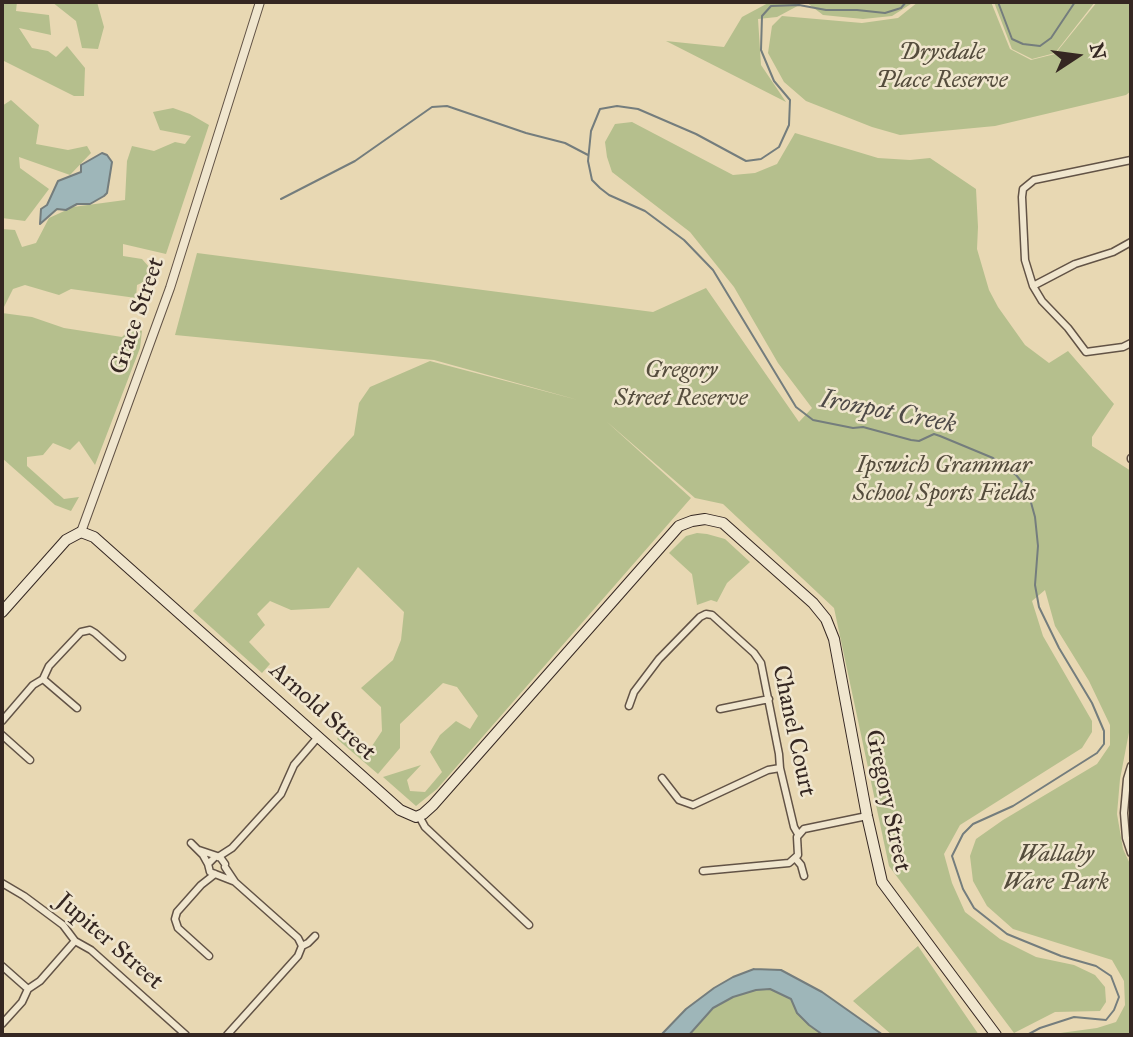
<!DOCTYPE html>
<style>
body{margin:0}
#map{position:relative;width:1133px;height:1037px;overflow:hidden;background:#e8d8b3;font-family:"IM FELL Great Primer",serif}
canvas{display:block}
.frame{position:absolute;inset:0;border:4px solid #352722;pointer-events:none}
.north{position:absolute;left:1042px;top:21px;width:70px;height:70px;-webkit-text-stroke:5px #f0e6ce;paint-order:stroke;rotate:77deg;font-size:19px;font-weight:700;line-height:28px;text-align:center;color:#352722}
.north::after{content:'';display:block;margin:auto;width:24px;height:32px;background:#352722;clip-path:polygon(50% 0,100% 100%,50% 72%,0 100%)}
</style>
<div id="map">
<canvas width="1133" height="1037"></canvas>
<div class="frame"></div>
<div class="north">N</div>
</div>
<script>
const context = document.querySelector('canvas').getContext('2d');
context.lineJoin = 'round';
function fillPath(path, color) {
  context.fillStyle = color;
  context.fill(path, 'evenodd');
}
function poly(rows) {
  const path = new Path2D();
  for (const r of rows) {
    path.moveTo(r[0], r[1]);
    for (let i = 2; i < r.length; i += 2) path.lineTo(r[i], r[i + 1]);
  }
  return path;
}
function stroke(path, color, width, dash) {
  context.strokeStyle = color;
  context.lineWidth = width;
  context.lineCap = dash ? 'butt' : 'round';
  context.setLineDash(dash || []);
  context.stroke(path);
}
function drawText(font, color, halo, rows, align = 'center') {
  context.font = font + ' "IM FELL Great Primer",serif';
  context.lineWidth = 5;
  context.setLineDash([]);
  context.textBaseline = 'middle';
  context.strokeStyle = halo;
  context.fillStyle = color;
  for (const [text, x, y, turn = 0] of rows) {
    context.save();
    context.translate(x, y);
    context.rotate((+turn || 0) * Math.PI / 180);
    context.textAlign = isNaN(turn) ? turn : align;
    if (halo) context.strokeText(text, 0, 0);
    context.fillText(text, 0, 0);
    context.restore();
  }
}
fillPath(poly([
 [2,2,17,2,16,11,49,15,51,35,19,28,32,48,48,51,56,57,67,46,85,68,84,96,74,96,2,60],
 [52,2,97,2,104,27,98,49,82,48,76,21],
 [770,2,805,2,777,17,758,19,761,65,786,102,666,41,724,47,742,17],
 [806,2,914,2,892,16,863,19,823,15],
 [918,2,991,2,1010,49,1031,60,1055,54,1097,2,1131,2,1131,91,1126,95,995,126,900,135,872,127,806,101,784,82,768,53,772,26,782,16,862,23,898,18],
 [994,2,1095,2,1055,53,1032,59,1012,49],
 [11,100,39,125,36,144,68,150,87,146,91,153,70,175,19,157,20,168,49,189,25,221,2,218,2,106],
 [173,108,190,114,209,125,166,254,123,244,123,256,142,259,157,276,137,285,136,298,71,289,59,295,25,285,13,289,2,311,2,229,15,230,22,247,36,243,49,218,73,207,125,200,127,161,132,146,154,151,175,142,185,144,191,136,160,130,153,112],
 [632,122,733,175,755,173,777,164,795,133,878,158,910,160,930,158,976,189,978,227,977,249,989,290,998,307,1025,345,1049,363,1068,351,1114,404,1092,437,1092,446,1131,471,1131,722,1120,779,1117,814,1123,849,1131,866,1131,1035,1046,1035,1097,1028,1116,1022,1125,1005,1124,981,1112,960,1013,929,987,906,973,881,970,856,976,839,1003,820,1097,764,1110,745,1110,725,1089,681,1055,626,1045,590,1032,601,1043,636,1092,721,1092,732,1082,748,960,825,944,854,952,883,965,912,1000,939,1036,957,1074,965,1095,975,1105,987,1106,1002,1100,1011,1055,1012,1014,1033,889,866,834,608,723,504,695,498,606,421,691,498,437,789,416,806,383,777,421,765,407,780,410,791,425,792,442,772,430,752,440,735,456,721,470,729,478,716,457,687,443,683,400,724,400,748,378,774,337,739,341,733,364,752,372,746,382,731,381,707,361,688,393,660,401,640,404,612,358,567,329,608,291,610,270,601,257,614,265,625,249,642,270,664,262,673,193,611,354,435,359,403,370,387,430,361,578,400,434,360,175,335,197,253,653,312,706,288,799,422,812,408,778,363,734,287,690,232,612,172,607,157,605,142,615,124],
 [2,313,32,317,64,328,122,337,133,326,142,331,140,348,95,465,79,441,70,450,53,443,43,455,27,457,27,466,64,499,79,497,71,511,55,505,2,458],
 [697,533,707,534,725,539,750,562,727,583,717,602,711,600,697,605,692,574,669,553,686,536],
 [918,946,979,1035,892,1035,853,1001],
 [770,989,791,999,797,1013,809,1025,823,1035,689,1035,713,1008,733,997,756,990]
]), '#b5bf8d');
const water = poly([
 [102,153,107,155,112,162,107,193,104,196,90,204,77,204,66,210,57,209,40,224,41,209,47,205,58,181,81,172,81,165,102,153],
 [754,969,781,970,822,992,883,1035,823,1035,809,1025,797,1013,791,999,770,989,756,990,733,997,713,1008,689,1035,661,1035,686,1009,714,988,733,977,754,969]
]);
fillPath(water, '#9eb6b9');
stroke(water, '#747d7d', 2);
stroke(poly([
 [906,2,901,8,885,13,857,10,826,10,799,5,771,6,762,16,761,50,774,81,790,100,789,125,779,147,761,159,746,161,696,134,638,109,617,106,600,109,591,131,588,161,592,180,600,188,609,195,645,211,684,240,713,270,796,407,813,420,853,428,863,427,911,440,919,441,934,434,940,436,993,458,1016,475,1027,488,1035,517,1038,546,1035,585,1039,607,1059,648,1092,703,1104,731,1104,744,1097,753,1013,806,973,824,963,834,952,856,963,889,974,908,1007,934,1061,956,1096,966,1111,976,1119,997,1114,1010,1106,1020,1074,1017,1040,1028,1027,1035],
 [998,2,1012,39,1023,44,1040,46,1051,38,1075,2],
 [281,199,355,161,432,107,447,106,526,133,565,143,588,155]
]), '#747d7d', 2);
const minor = poly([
 [1131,160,1034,180,1023,189,1022,197,1025,260,1033,286,1042,301,1068,328,1086,352,1123,347,1131,343],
 [1033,286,1075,264,1113,252,1131,242],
 [1131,459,1131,458],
 [43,679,77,708],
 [629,706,634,692,659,659,700,617,706,614,712,615,754,653,761,663,779,754,780,768,794,827,798,834],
 [720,709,769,699],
 [2,721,33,685,43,679,49,666,81,632,90,630,95,633,122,657],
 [2,735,30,760],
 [1131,766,1127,779,1124,813,1126,838,1131,853],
 [662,778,679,800,693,805,768,770,780,768],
 [419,816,425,827,529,925],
 [191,843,203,855,208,864],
 [199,850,220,857,225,864],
 [215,857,208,864,210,872,233,881],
 [218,857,232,848,281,794,294,765,318,737],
 [796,859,801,865,804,876],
 [225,867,235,882,298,938,302,946],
 [703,871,789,863,798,855,797,837,804,829,867,816],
 [2,883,24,896,63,925,75,941,91,950,186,1035],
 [209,956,178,928,175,919,177,912,201,885,215,874],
 [2,966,28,989],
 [2,1024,22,1002,28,989,40,981,75,941],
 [227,1035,298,956,302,946,308,943,315,936]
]);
const tertiary = poly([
 [81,532,170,288,260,2]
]);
const secondary = poly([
 [2,612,66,540,81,532,94,537,400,810,416,817,423,814,433,805,679,526,692,521,705,519,723,523,813,603,826,619,834,639,867,816,882,882,996,1035]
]);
stroke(minor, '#625346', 9);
stroke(tertiary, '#625346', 10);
stroke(secondary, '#352722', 12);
stroke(minor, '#f0e6ce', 6);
stroke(tertiary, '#f0e6ce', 8);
stroke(secondary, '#f0e6ce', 10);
drawText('italic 24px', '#554d3d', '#f0e6ce', [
 ["Drysdale",942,53],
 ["Place Reserve",942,81],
 ["Gregory",681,371],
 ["Street Reserve",681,399],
 ["Ipswich Grammar",944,466],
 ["School Sports Fields",944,494],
 ["Wallaby",1056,855],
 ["Ware Park",1056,883]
]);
drawText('24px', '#352722', '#f0e6ce', [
 ["Grace Street",138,316,-71],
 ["Arnold Street",322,712,42],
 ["Chanel Court",793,731,78],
 ["Gregory Street",887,801,78],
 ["Jupiter Street",109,942,41]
]);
drawText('italic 26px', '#4f4b48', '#f0e6ce', [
 ["Ironpot Creek",888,413,11]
]);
</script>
